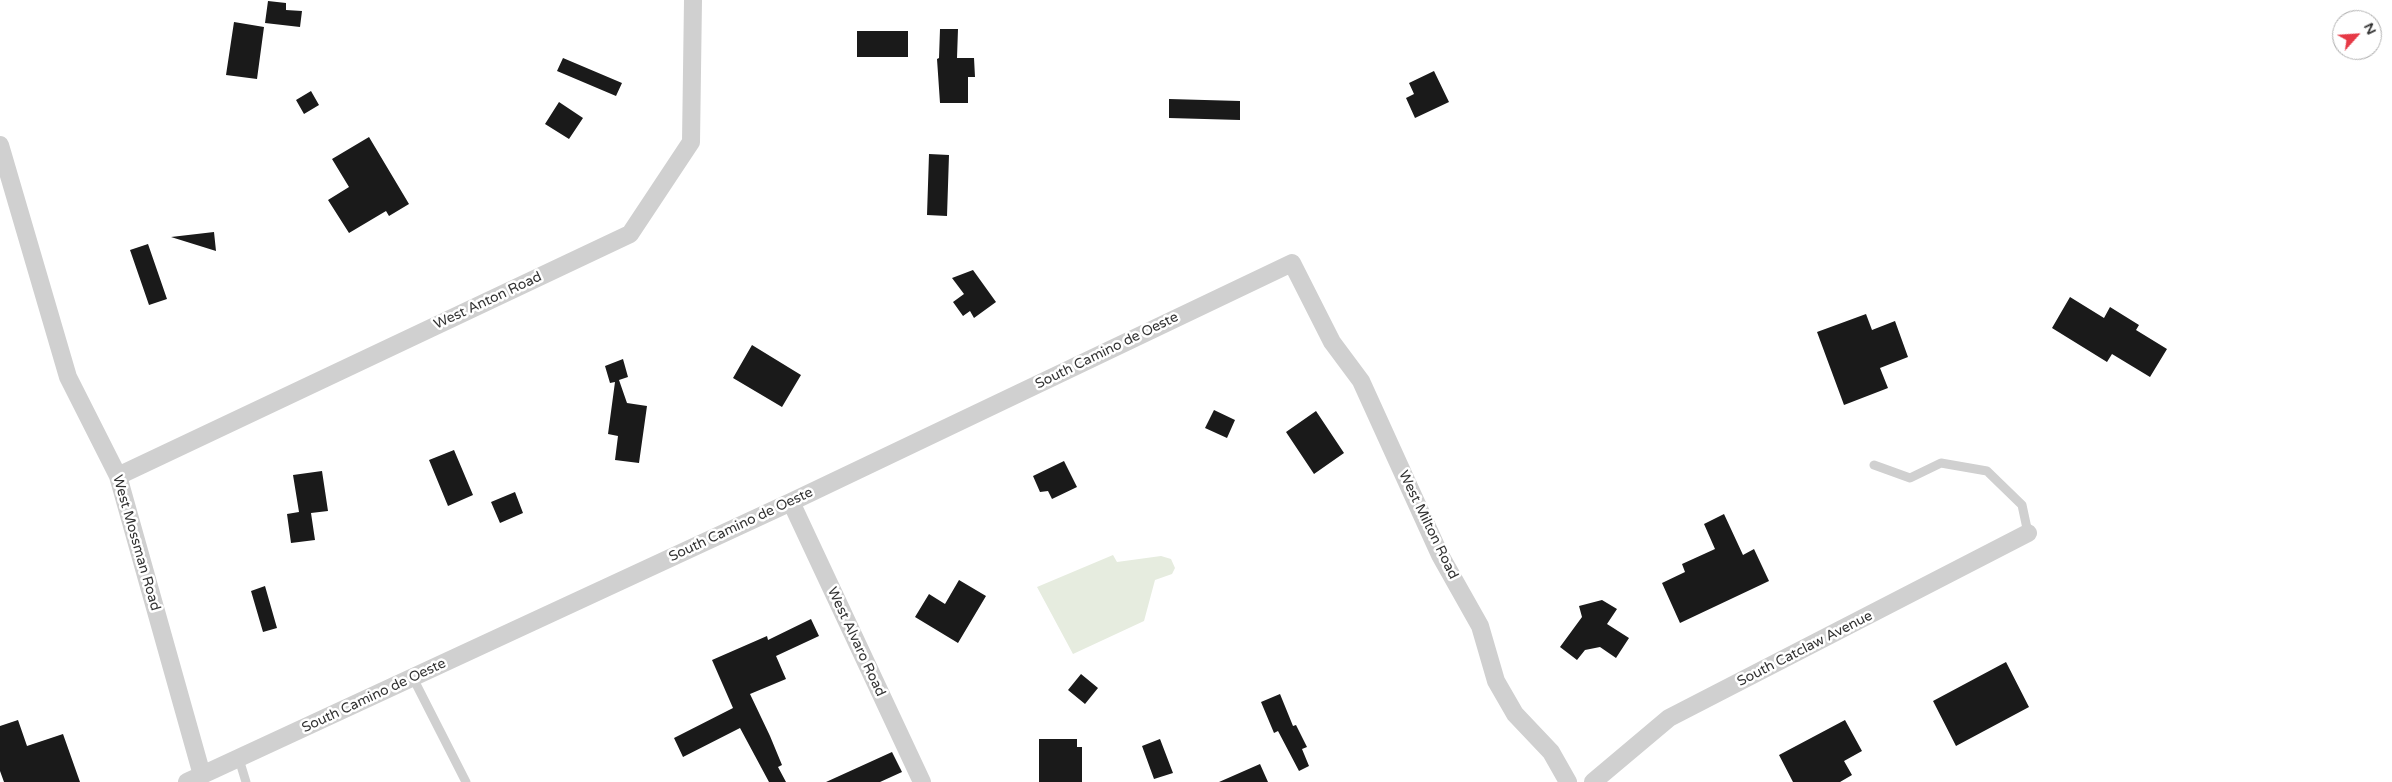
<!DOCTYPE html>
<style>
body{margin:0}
#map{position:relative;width:2392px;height:782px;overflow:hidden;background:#fff;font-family:"Varela Round",sans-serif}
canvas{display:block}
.north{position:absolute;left:2332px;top:10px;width:50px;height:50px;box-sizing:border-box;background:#fff;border:1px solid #adadad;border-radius:50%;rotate:64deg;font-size:14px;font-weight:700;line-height:20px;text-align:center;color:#333}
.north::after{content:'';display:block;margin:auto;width:18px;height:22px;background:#e63946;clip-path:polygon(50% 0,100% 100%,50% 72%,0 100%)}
</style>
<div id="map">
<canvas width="2392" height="782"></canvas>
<div class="north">N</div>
</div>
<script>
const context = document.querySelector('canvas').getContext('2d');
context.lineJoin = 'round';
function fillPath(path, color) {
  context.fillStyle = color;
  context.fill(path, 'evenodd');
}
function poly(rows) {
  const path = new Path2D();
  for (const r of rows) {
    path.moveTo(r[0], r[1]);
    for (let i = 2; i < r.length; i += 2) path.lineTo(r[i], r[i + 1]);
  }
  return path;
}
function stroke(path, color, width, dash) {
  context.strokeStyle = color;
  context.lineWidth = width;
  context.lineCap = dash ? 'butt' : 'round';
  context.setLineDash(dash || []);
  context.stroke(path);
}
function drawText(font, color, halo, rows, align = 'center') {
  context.font = font + ' "Varela Round",sans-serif';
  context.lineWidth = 5;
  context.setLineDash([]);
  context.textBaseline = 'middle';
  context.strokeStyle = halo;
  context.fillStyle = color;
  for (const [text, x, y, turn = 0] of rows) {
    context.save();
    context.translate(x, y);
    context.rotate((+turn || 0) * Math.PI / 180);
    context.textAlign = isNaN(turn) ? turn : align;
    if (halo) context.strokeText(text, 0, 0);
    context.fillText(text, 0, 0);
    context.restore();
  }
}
fillPath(poly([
 [1113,555,1117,562,1161,556,1171,559,1175,568,1172,574,1155,580,1144,621,1073,654,1037,587]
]), '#e6ecdf');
fillPath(poly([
 [268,1,286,3,286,10,302,11,300,27,265,23],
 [234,22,264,27,257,79,226,75],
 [940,29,958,29,957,58,974,58,975,77,968,77,968,103,940,103,937,59,939,58],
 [857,31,908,31,908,57,857,57],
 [563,58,622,83,616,96,557,71],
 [1434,71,1449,102,1415,118,1406,98,1414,94,1409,83],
 [311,91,319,105,304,114,296,100],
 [1169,99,1240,101,1240,120,1169,118],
 [559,102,583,118,569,139,545,124],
 [369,137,409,204,389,216,386,211,349,233,328,200,349,187,332,159],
 [929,154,949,155,947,216,927,215],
 [214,232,216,251,171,237],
 [148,244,167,299,149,305,130,250],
 [973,270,996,302,974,318,970,311,963,316,953,302,964,294,952,278],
 [2070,297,2104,318,2110,307,2139,325,2136,330,2167,349,2150,377,2112,354,2107,362,2052,328],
 [1866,314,1872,330,1895,321,1908,357,1880,368,1888,388,1844,405,1817,332],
 [752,345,801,375,782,407,733,378],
 [623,359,628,377,619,380,627,403,647,406,639,463,615,460,618,436,608,434,615,382,610,383,605,366],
 [1214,410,1235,420,1227,438,1205,428],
 [1316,411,1344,453,1314,474,1286,432],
 [454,450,473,495,448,506,429,460],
 [1064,461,1077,487,1052,499,1048,491,1040,492,1033,476],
 [322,471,328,511,311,513,315,540,291,543,287,514,299,512,293,475],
 [515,492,523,513,500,523,491,502],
 [1724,514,1743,555,1754,549,1769,581,1680,623,1662,583,1685,572,1682,564,1715,549,1704,524],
 [959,580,986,596,958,643,915,617,929,594,945,604],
 [265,586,277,628,263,632,251,591],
 [1602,600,1617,609,1607,624,1629,638,1616,658,1600,647,1585,650,1577,660,1560,647,1582,617,1579,606],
 [811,619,819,636,776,656,786,679,750,694,770,736,782,765,778,767,786,782,769,782,740,728,683,757,674,738,733,708,712,660,767,636,768,640],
 [2006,662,2029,707,1956,746,1933,701],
 [1081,674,1098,688,1085,704,1068,690],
 [1280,694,1293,726,1296,725,1307,747,1302,749,1309,766,1299,771,1278,731,1274,733,1261,702],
 [18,720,27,746,63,734,80,782,4,782,0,771,0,726],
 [1845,720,1862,751,1844,761,1852,775,1840,782,1793,782,1779,755],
 [1039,739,1077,739,1077,747,1082,747,1082,782,1039,782],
 [1160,739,1173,773,1154,779,1142,746],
 [892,752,902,772,880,782,826,782],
 [1260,764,1268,782,1219,782]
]), '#1a1a1a');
stroke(poly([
 [1874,465,1910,478,1941,463,1987,471,2022,505,2028,533],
 [413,678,466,782],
 [239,759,246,782]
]), '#d0d0d0', 9);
stroke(poly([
 [0,145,68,377,118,476,202,775],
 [118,476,630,234,691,142,693,0],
 [791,502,922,782],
 [187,782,791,502,1292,263,1332,342,1361,381,1440,555,1480,626,1496,681,1515,714,1551,752,1568,782],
 [1593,782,1669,718,2028,533]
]), '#d0d0d0', 18);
drawText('14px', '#333', '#fff', [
 ["West Anton Road",488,301,-25],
 ["South Camino de Oeste",1107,351,-26],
 ["South Camino de Oeste",741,525,-25],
 ["West Milton Road",1428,525,64],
 ["West Mossman Road",136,543,74],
 ["West Alvaro Road",856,642,65],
 ["South Catclaw Avenue",1805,649,-27],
 ["South Camino de Oeste",374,696,-25]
]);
</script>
